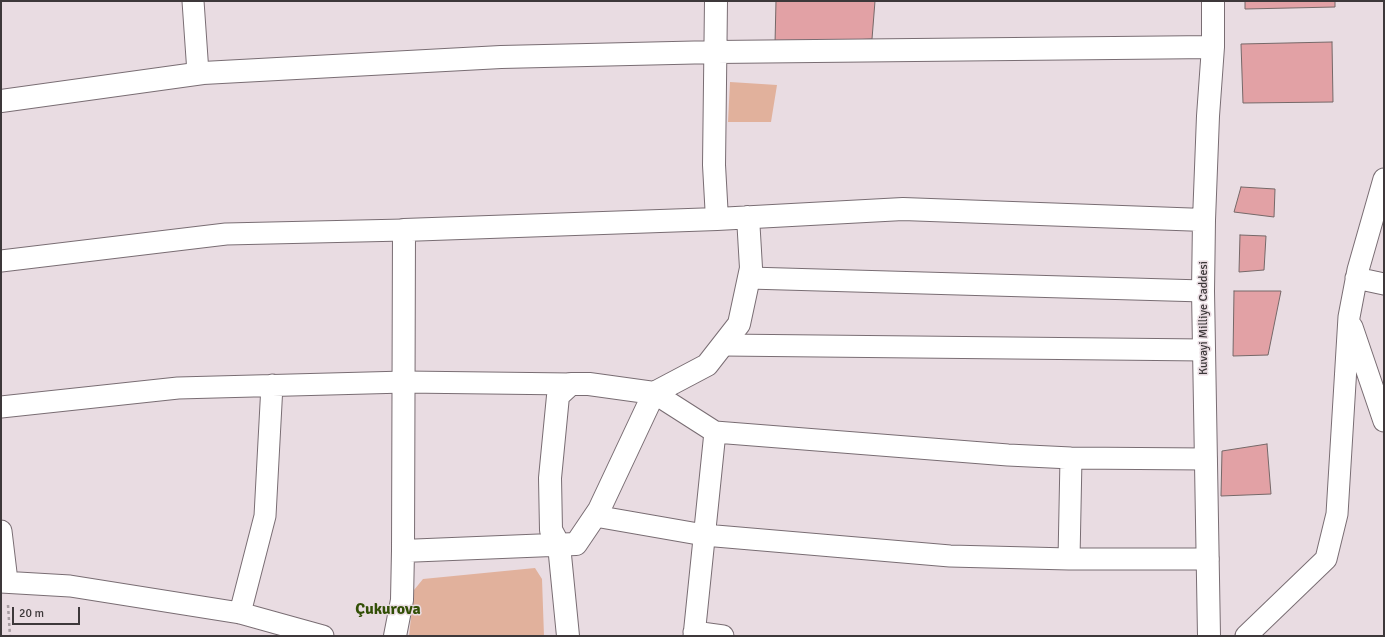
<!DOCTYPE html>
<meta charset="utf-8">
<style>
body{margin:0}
#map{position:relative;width:1385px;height:637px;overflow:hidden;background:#e9dce2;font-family:Signika,sans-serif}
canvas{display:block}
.frame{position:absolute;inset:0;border:2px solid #3d383a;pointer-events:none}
.scale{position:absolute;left:12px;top:607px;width:68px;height:18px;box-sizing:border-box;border:2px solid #3d383a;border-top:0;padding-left:5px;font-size:12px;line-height:14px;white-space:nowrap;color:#3d383a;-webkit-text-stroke:3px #e9dce2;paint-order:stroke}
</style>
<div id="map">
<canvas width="1385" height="637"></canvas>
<div class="frame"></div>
<div class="scale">20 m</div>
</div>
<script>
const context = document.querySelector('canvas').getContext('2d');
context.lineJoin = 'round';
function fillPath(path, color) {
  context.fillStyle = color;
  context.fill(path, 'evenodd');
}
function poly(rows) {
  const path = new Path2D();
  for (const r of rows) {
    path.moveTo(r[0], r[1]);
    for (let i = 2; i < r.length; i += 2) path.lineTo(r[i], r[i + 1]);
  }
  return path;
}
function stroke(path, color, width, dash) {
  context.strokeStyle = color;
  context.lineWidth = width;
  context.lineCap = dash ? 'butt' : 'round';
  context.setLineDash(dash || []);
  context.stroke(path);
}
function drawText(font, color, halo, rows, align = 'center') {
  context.font = font + ' Signika,sans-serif';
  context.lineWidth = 3;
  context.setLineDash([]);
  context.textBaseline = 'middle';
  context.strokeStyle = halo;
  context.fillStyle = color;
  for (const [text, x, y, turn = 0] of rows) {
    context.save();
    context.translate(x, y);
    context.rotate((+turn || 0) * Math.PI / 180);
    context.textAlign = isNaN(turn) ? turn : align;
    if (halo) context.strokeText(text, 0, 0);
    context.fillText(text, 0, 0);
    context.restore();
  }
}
fillPath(poly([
 [730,82,777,85,771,122,728,122],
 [535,568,542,579,544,636,409,636,414,590,423,579]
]), '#e1b19c');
const building = poly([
 [776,1,875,1,872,39,775,44,776,1],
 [1245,1,1335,1,1335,7,1245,9,1245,1],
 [1332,42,1333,102,1243,103,1241,44,1332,42],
 [1241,187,1275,189,1274,217,1234,212,1241,187],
 [1240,235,1266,236,1264,270,1239,272,1240,235],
 [1234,291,1281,291,1268,355,1233,356,1234,291],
 [1267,444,1271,494,1221,496,1222,451,1267,444]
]);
fillPath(building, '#e2a1a5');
stroke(building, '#756868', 1);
const minor = poly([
 [193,1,198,73],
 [1,261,226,234,404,230],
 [749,278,1203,291],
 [1356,278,1384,284],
 [1352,327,1384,421],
 [723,345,1204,350],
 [654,393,715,432,1008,455,1071,458,1206,459],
 [1,407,178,388,405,382,571,384],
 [595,516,704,535,950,556,1069,559,1208,559],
 [1,531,7,581],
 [1069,559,1071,458],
 [1,582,70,586,240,613,323,636],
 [240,613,265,516,272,385],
 [694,632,723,636],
 [694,636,715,432],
 [1246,636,1326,559,1337,514,1349,317,1358,270,1384,179]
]);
const tertiary = poly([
 [716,1,714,165,717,219],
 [1,101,203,73,501,57,716,52,1213,47],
 [403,551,576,544,599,510,654,393,707,365,739,324,751,268,748,217],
 [395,636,402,600,403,551,404,230,717,219,903,209,1204,220],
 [568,636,559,545,551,530,550,478,558,396,571,384,589,384,654,393],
 [1209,636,1203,291,1204,220,1208,116,1213,47,1213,1]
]);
stroke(minor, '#796d73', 23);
stroke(tertiary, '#796d73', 24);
stroke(poly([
 [8,605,10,636]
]), '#a69ca1', 2.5, [3, 3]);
stroke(minor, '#fff', 21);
stroke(tertiary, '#fff', 22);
drawText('12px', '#3d383a', '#e9dce2', [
 ["Kuvayi Milliye Caddesi",1204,318,-90]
]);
drawText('bold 16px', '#324f06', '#e9dce2', [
 ["Çukurova",388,610]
]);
</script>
